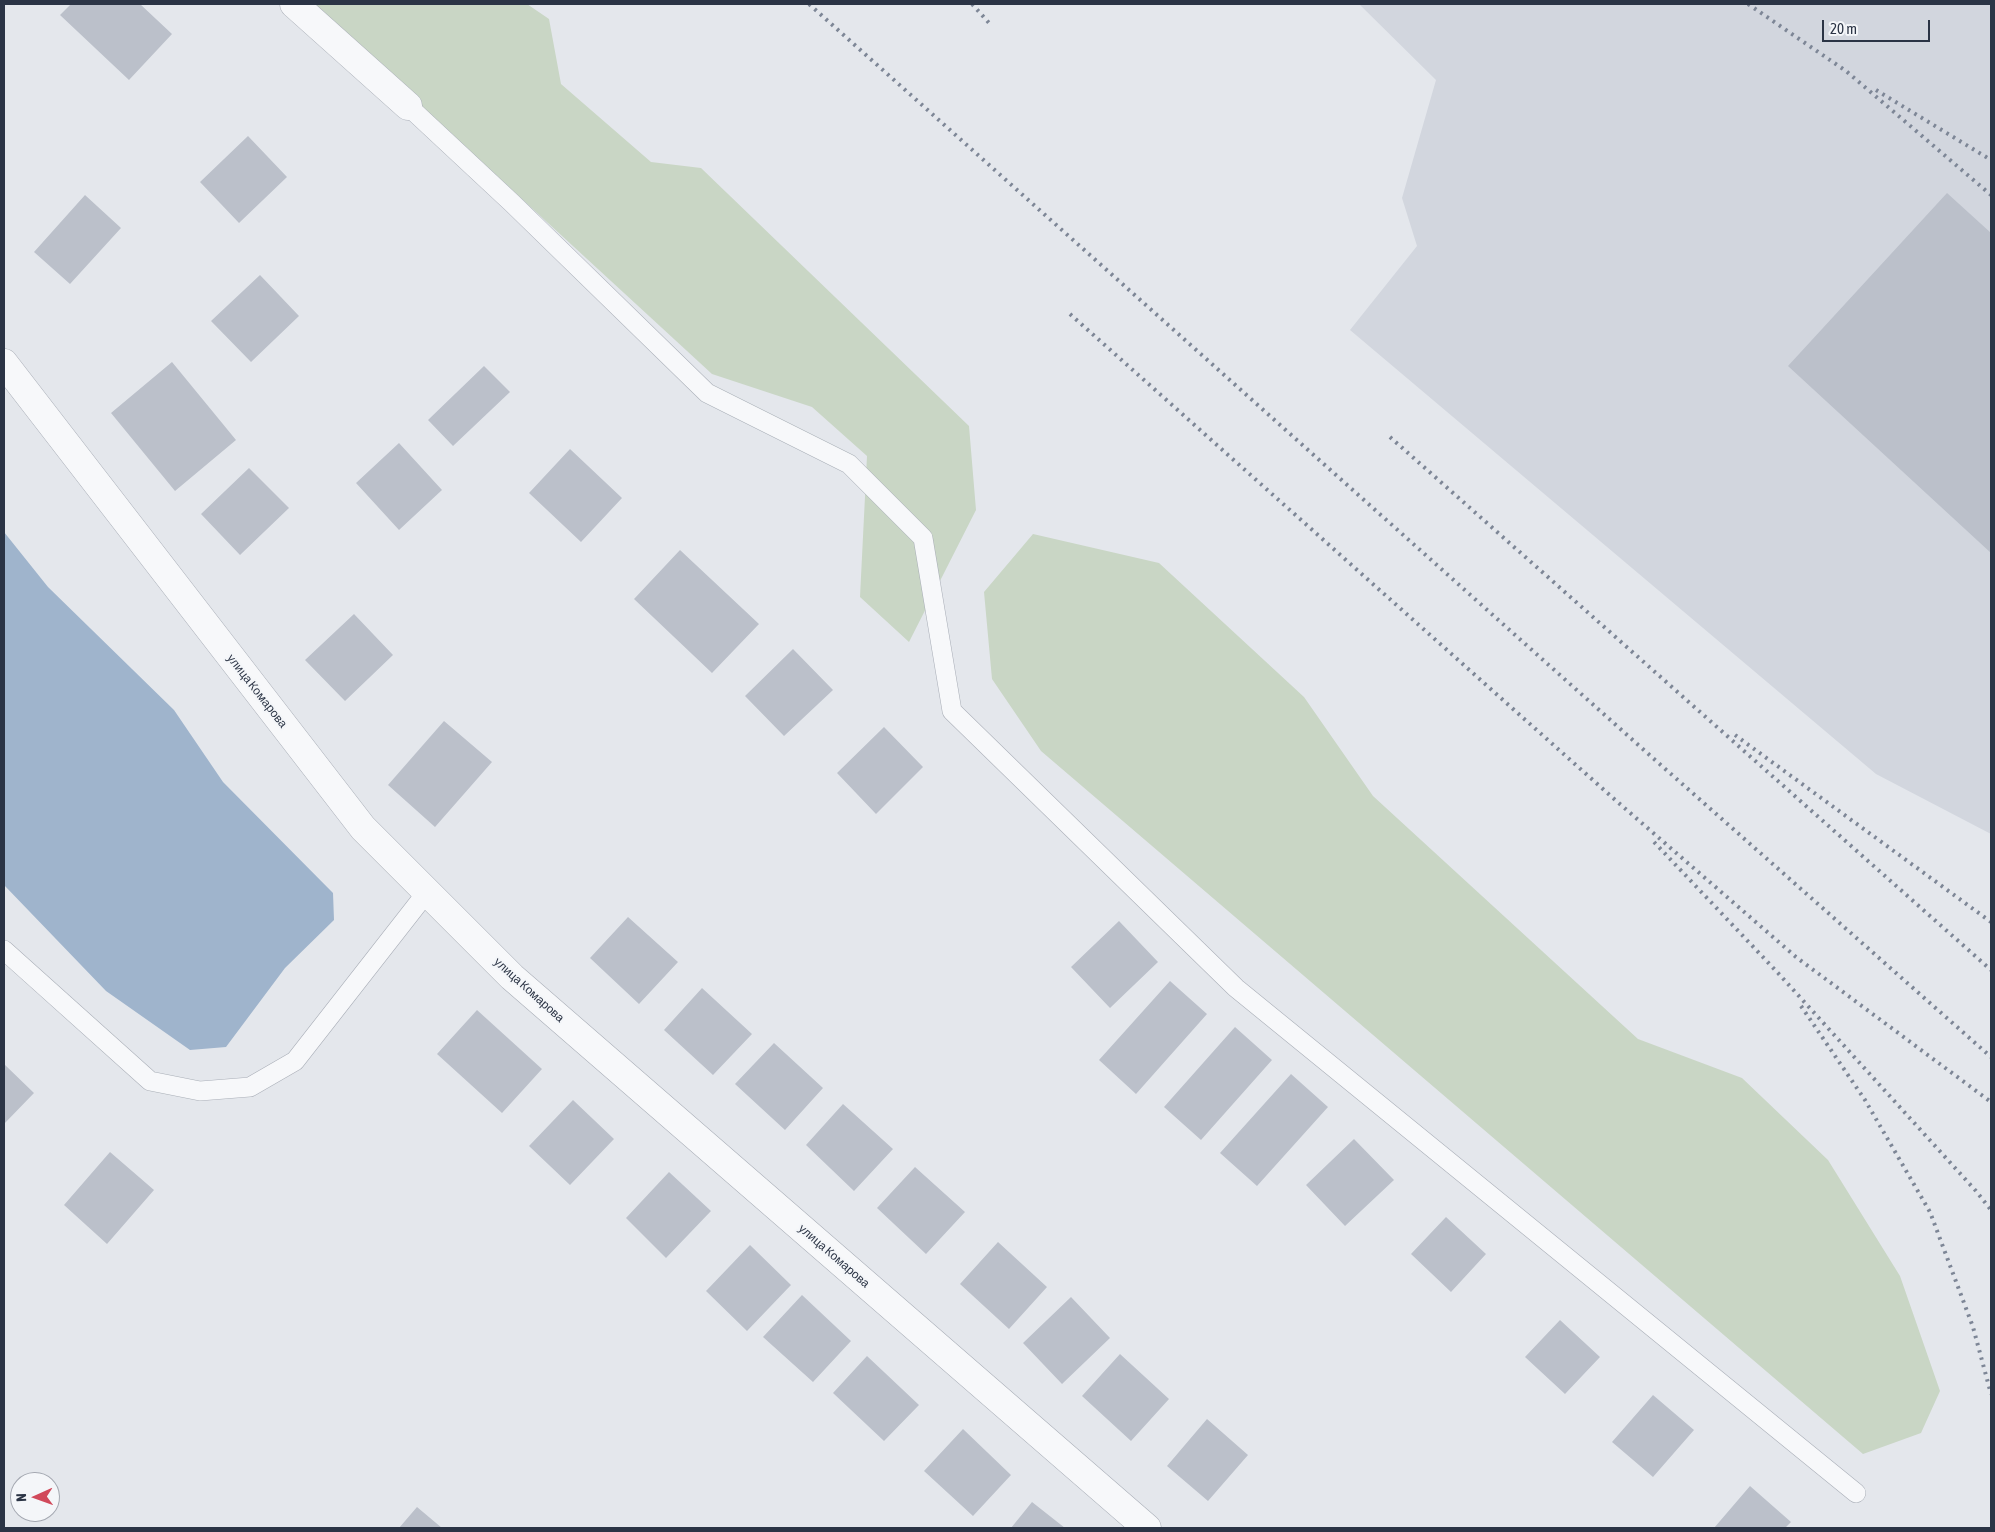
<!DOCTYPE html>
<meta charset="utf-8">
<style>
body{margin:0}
#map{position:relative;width:1995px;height:1532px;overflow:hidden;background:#e4e7ec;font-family:"Asap Condensed",sans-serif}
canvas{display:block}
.frame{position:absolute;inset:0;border:5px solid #2b3445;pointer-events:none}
.north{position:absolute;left:10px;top:1472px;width:50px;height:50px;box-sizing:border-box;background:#f4f6f9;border:1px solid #a4a8b1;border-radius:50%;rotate:268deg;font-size:14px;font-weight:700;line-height:20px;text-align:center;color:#2b3445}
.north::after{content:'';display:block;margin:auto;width:18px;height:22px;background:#d1495b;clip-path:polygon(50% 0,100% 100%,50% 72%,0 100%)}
.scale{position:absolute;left:1822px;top:20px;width:108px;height:22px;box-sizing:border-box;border:2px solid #2b3445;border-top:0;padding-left:6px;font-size:15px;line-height:18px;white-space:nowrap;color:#2b3445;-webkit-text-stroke:4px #f4f6f9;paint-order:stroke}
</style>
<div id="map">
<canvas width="1995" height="1532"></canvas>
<div class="frame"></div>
<div class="north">N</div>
<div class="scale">20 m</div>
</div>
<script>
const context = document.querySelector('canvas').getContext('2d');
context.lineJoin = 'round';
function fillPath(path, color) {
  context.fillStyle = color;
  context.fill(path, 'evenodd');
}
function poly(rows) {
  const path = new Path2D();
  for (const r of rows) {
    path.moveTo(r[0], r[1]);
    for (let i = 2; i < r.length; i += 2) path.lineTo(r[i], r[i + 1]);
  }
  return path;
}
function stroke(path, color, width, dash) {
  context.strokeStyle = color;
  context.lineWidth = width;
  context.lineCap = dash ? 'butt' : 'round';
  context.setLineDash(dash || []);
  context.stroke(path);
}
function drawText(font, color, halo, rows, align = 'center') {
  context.font = font + ' "Asap Condensed",sans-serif';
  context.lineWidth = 4;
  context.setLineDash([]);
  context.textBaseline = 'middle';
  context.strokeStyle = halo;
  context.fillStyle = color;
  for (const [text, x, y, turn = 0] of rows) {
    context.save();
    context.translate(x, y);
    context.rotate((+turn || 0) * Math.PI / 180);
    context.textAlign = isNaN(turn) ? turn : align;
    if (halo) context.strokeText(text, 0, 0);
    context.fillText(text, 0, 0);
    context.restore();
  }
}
fillPath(poly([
 [1359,4,1991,4,1991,834,1876,774,1350,330,1417,246,1402,198,1436,80]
]), '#d2d6de');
fillPath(poly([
 [310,4,527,4,549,19,561,84,651,162,701,168,969,426,976,510,909,642,860,597,867,456,812,407,712,374],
 [1033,534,1159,563,1304,697,1373,796,1638,1039,1742,1078,1828,1160,1900,1276,1940,1391,1921,1433,1863,1454,1041,751,992,679,984,592]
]), '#c9d6c5');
fillPath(poly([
 [4,532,48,587,174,710,223,782,333,893,334,920,285,968,226,1047,190,1050,106,991,4,885]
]), '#9fb4cc');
fillPath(poly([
 [71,4,140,4,172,34,129,80,60,15],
 [248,136,287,177,239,223,200,182],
 [1947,193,1991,233,1991,553,1788,366],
 [85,195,121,228,70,284,34,252],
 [260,275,299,316,251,362,211,321],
 [172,362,236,440,175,491,111,413],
 [484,366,510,392,453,446,428,420],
 [399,443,442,490,399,530,356,483],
 [570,449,622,498,581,542,529,493],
 [249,468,289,508,240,555,201,514],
 [680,550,759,624,712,673,634,599],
 [354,614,393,655,345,701,305,660],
 [793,649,833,690,784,736,745,696],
 [444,721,492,762,435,827,388,785],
 [884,727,923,767,876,814,837,773],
 [628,917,678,962,639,1004,590,958],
 [1119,921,1158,962,1110,1008,1071,967],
 [1170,981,1207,1014,1136,1094,1099,1060],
 [702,988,752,1034,713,1075,664,1030],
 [477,1010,542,1069,502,1113,437,1054],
 [1235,1027,1272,1060,1201,1140,1164,1107],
 [774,1043,823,1088,785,1130,735,1084],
 [4,1064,34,1093,4,1124],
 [1291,1074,1328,1107,1257,1186,1220,1153],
 [573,1100,614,1139,570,1185,529,1146],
 [843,1104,893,1149,854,1191,806,1145],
 [1354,1139,1394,1180,1345,1226,1306,1185],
 [110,1152,154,1190,107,1244,64,1205],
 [915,1167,965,1212,926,1254,877,1208],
 [669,1172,711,1211,666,1258,626,1218],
 [1446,1217,1486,1254,1451,1292,1411,1254],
 [998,1242,1047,1287,1009,1329,960,1284],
 [750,1245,791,1285,747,1331,706,1291],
 [802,1295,851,1341,813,1382,763,1337],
 [1071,1297,1110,1338,1062,1384,1023,1343],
 [1560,1320,1600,1357,1565,1394,1525,1357],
 [1120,1354,1169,1399,1131,1441,1082,1396],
 [867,1356,919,1405,884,1441,833,1393],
 [1653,1395,1694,1430,1653,1477,1612,1442],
 [1207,1419,1248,1455,1208,1501,1167,1466],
 [963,1429,1011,1475,973,1516,924,1471],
 [1750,1486,1791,1522,1785,1528,1714,1528],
 [1032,1502,1065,1528,1011,1528],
 [417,1507,442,1528,399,1528]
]), '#bbc0ca');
const lane = poly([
 [408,106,512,203,707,393,849,464,923,538,952,711,1236,988,1856,1493],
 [4,950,150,1081,200,1091,250,1087,295,1061,427,892]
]);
const street = poly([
 [294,4,408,106],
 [4,363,363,828,512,977,1147,1528]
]);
stroke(lane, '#a9aeb7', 20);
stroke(street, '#a9aeb7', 29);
stroke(lane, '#f7f8fa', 19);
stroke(street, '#f7f8fa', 28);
stroke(poly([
 [809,4,1645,751,1991,1057],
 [972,4,990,24],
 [1748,4,1846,71,1991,195],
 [1876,90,1991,160],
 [1070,314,1613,798,1796,957,1991,1102],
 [1390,437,1991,970],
 [1735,735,1991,922],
 [1654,842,1778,973,1976,1191,1991,1210],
 [1801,1006,1865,1100,1930,1212,1973,1327,1991,1394]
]), '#7d8696', 4, [2.5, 5]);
drawText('12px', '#2b3445', '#f4f6f9', [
 ["улица Комарова",257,691,52],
 ["улица Комарова",529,990,42],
 ["улица Комарова",834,1256,41]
]);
</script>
